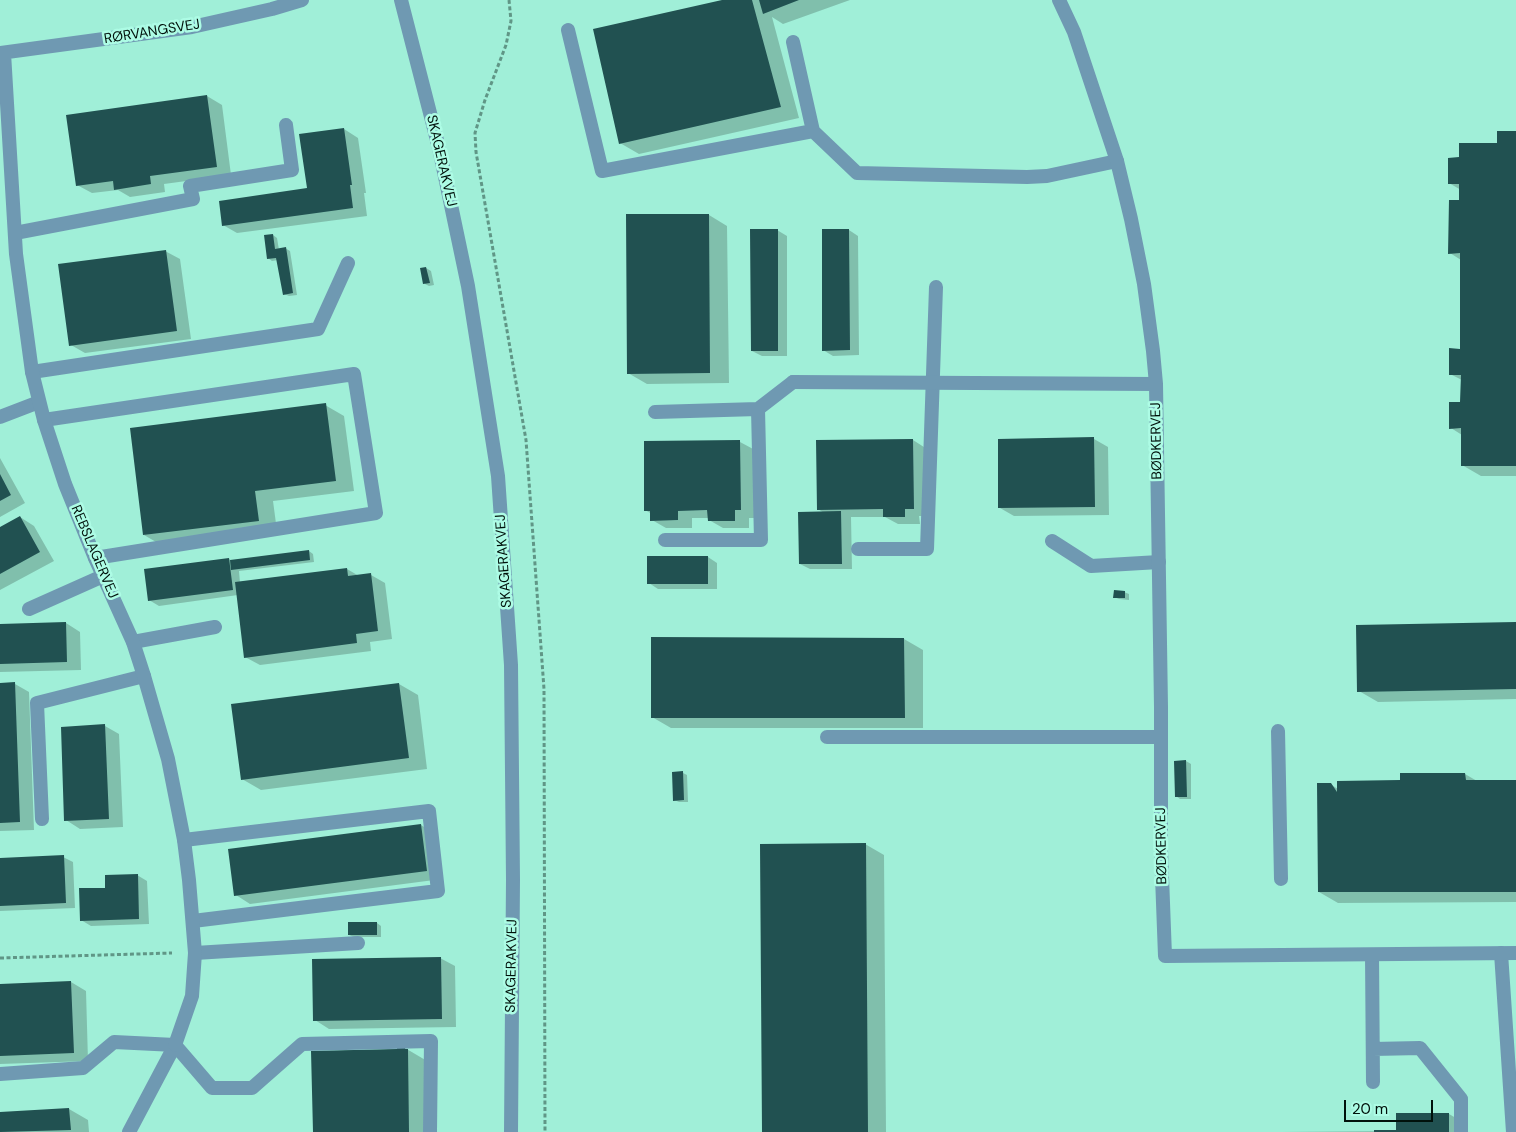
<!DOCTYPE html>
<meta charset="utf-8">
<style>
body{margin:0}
#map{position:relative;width:1516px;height:1132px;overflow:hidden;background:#a0efd8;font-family:"DM Sans",sans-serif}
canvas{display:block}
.scale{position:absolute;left:1344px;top:1100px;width:89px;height:22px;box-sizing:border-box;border:2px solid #00110b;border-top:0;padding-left:6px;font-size:15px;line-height:18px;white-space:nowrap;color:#00110b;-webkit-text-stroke:4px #adfce5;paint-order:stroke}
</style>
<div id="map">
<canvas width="1516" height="1132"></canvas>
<div class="scale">20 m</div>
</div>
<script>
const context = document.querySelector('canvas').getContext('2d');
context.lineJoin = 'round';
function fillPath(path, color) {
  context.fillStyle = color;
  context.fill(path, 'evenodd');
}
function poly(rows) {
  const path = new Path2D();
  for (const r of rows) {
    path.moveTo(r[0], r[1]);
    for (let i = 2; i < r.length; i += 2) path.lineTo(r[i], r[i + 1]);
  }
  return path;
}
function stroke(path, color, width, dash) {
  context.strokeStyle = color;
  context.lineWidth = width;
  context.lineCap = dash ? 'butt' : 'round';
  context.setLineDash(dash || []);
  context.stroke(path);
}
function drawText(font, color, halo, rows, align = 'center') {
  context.font = font + ' "DM Sans",sans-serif';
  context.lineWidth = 5;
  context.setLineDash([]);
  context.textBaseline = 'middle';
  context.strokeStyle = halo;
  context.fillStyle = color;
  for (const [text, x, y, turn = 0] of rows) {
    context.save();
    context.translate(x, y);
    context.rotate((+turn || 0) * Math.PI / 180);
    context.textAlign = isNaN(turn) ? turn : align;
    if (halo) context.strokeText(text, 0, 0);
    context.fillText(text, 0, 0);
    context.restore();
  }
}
fillPath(poly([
 [728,0,850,0,783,24,772,17,799,118,639,154,620,143],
 [207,96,222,105,231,175,164,184,165,192,130,197,118,190,92,193,77,185],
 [344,129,358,138,366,193,364,193,367,216,237,233,223,225,308,189],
 [1516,132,1516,476,1481,476,1462,465,1462,435,1451,428,1462,403,1462,380,1450,374,1461,350,1461,260,1450,253,1461,201,1461,190,1449,183,1460,159,1499,144],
 [709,215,727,226,729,383,647,384,628,373],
 [777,230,787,236,787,356,762,356,752,351],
 [849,230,858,236,859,355,833,356,823,350],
 [273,235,277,238,279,250,285,248,290,251,297,295,289,296,284,294,278,260,272,261,268,258],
 [165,251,180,259,191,339,85,353,71,345],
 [426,268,431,271,434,285,429,286,425,284],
 [325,405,344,416,354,491,273,501,277,531,163,546,144,535],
 [1094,439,1108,447,1109,515,1014,516,1000,508],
 [913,440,927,449,928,516,919,516,920,524,898,524,885,517,851,517,852,569,810,569,800,564,824,513,818,509],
 [740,442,755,450,755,518,749,518,749,528,723,528,709,520,709,518,692,518,692,528,666,528,652,520,652,514,645,510,645,443],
 [0,458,25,503,0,517],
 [20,517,34,526,54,561,0,590,0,528],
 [309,551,313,554,314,562,239,571,240,583,347,569,359,576,371,575,385,583,392,639,370,642,371,651,260,665,245,657,238,595,159,606,149,600,229,559,231,561],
 [708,557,717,563,717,589,658,589,649,583],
 [1124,592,1129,594,1129,600,1119,599,1114,597],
 [66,623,80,632,81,670,0,672,0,625],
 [1516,623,1516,699,1378,702,1359,691],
 [904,639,923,650,923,728,671,728,652,717],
 [0,684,15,684,29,692,34,830,0,831],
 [399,684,418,695,427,769,261,790,242,779],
 [105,726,119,734,123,827,80,829,66,820],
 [1186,761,1191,764,1191,799,1180,799,1176,796,1176,762],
 [683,773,687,775,688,802,679,802,674,800],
 [1465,774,1477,781,1516,781,1516,902,1338,903,1319,892,1330,784,1338,789],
 [421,825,435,834,442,879,250,904,236,895],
 [865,844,884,855,886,1132,763,1132],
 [63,857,73,862,75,908,0,911,0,859],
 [137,875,147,881,149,924,91,926,81,920,106,889],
 [377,923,381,926,381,937,354,937,349,935],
 [440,958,455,966,456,1027,329,1029,315,1020],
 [71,982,86,991,88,1061,0,1064,0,985],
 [405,1048,427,1061,427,1132,314,1132,398,1051],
 [69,1109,88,1120,89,1132,0,1132,0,1113],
 [1449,1114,1468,1125,1468,1132,1281,1132,1397,1131]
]), '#0003');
fillPath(poly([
 [722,0,752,0,781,107,619,144,593,29],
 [759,0,799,0,763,14],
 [207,95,217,167,150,176,151,184,114,190,113,181,76,186,66,115],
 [344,128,352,185,350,185,353,208,222,226,219,201,307,188,299,134],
 [1497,131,1516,131,1516,466,1461,466,1461,428,1449,429,1449,402,1460,402,1461,375,1449,375,1449,348,1460,349,1460,253,1448,254,1449,200,1459,200,1459,184,1448,184,1448,158,1459,157,1459,143,1497,143],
 [626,214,709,214,710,373,627,374],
 [750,229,778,229,778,351,751,351],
 [822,229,849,229,850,350,822,351],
 [273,234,275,249,286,247,293,293,283,295,276,258,267,259,264,235],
 [166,250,177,331,69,346,58,264],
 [426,267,430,283,423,284,420,268],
 [326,403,336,481,255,491,259,521,143,535,130,428],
 [1094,437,1095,507,998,508,998,439],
 [913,439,914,509,905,509,905,517,883,517,883,509,817,510,816,440],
 [740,440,741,510,735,510,735,521,708,521,707,510,678,511,678,520,650,521,650,511,644,511,644,441],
 [0,474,11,495,0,501],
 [841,511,842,564,799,564,798,512],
 [20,516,40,552,0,574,0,527],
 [309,550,310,560,231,570,230,560],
 [647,556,708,556,708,584,647,584],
 [229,558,233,590,148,601,144,569],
 [347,568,348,576,371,573,378,631,356,634,357,643,244,658,235,582],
 [1114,590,1125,591,1125,598,1113,598],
 [66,622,67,662,0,664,0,624],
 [1516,622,1516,689,1357,692,1356,625],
 [651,637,904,638,905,718,651,718],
 [15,682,20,822,0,823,0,683],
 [399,683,409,758,241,780,231,704],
 [105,724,109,819,64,821,61,727],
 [1186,760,1187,797,1175,797,1174,761],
 [683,771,684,800,673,801,672,772],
 [1400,773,1465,773,1466,780,1516,780,1516,892,1318,892,1317,783,1331,783,1337,792,1337,781,1400,780],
 [421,824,427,871,234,896,228,849],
 [866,843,868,1132,762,1132,760,844],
 [64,855,66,903,0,906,0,858],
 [138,874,139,919,80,921,79,888,105,888,105,875],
 [348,922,377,922,377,935,348,935],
 [441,957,442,1019,313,1021,312,959],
 [71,981,74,1053,0,1056,0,984],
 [397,1047,405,1047,405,1049,408,1049,409,1132,313,1132,311,1051,397,1049],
 [69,1108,71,1130,0,1132,0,1112],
 [1396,1113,1449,1113,1449,1132,1374,1132,1374,1130,1396,1130]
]), '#215151');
stroke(poly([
 [509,0,511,21,506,45,485,100,475,133,476,152,526,440,544,689,545,1132],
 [0,958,172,953]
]), '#609686', 3, [4, 2.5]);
stroke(poly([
 [568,30,602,171,813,131,793,42],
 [813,131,857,173,1027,177,1047,176,1117,161],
 [15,233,193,199,190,186,292,170,286,125],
 [32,372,318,329,348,263],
 [655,412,758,409,793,382],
 [0,417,39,402],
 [44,420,354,374,376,513,95,558],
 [665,540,761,540,758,409],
 [1052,541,1091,566,1159,562],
 [858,549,927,549,936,287],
 [29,609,103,576],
 [133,642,215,627],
 [1278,731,1281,879],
 [827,737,1161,737],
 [42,819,37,703,144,676],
 [184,840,429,811,438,891,193,921],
 [195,953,358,943],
 [1501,953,1513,1132],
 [1372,955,1373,1082],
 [1373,1049,1420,1048,1461,1099,1461,1132],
 [0,1074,83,1068,114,1042,175,1045,212,1088,252,1088,302,1044,431,1041,430,1132],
 [129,1132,175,1045]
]), '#6f99b2', 14);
stroke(poly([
 [1059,0,1074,32,1117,161,1131,219,1144,284,1153,351,1156,384,1161,707,1161,850,1165,956,1516,953],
 [0,53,192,27,272,9,302,0],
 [4,53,16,254,32,372,44,420,65,484,95,558,133,642,144,676,168,759,184,840,189,880,195,953,192,996,175,1045],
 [793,382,1156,384]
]), '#6f99b2', 14);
stroke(poly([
 [401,0,439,148,468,286,498,476,511,665,513,880,511,1132]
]), '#6f99b2', 14);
drawText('14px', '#00110b', '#adfce5', [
 ["RØRVANGSVEJ",152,32,-9],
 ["SKAGERAKVEJ",441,161,77],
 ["BØDKERVEJ",1157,441,-91],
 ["REBSLAGERVEJ",94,552,67],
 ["SKAGERAKVEJ",504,561,-94],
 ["BØDKERVEJ",1162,846,-91],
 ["SKAGERAKVEJ",512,966,-89]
]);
</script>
